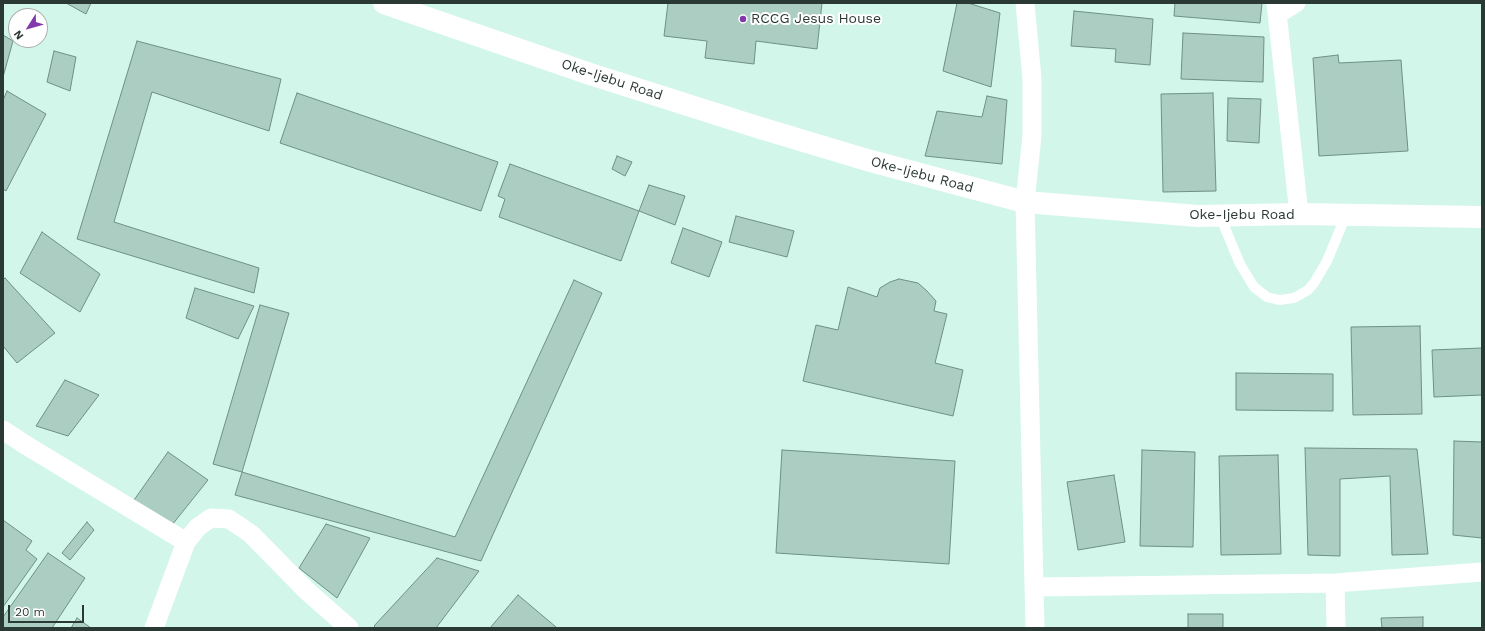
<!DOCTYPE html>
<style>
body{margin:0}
#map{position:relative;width:1485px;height:631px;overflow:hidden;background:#d2f6e9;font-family:"Work Sans",sans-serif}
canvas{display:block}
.frame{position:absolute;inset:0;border:4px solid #2b3934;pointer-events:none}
.north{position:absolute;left:8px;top:8px;width:40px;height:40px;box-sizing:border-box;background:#fff;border:1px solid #aab0ae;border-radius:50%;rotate:233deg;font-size:11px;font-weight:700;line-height:16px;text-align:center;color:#2b3934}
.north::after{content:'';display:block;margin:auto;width:14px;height:18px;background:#8239ac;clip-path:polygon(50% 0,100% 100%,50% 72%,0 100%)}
.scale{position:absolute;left:8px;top:605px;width:76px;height:18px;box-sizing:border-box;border:2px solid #2b3934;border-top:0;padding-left:5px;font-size:12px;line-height:14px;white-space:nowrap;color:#2b3934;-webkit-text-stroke:3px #fff;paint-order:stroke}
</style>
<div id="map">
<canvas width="1485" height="631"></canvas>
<div class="frame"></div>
<div class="north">N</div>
<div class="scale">20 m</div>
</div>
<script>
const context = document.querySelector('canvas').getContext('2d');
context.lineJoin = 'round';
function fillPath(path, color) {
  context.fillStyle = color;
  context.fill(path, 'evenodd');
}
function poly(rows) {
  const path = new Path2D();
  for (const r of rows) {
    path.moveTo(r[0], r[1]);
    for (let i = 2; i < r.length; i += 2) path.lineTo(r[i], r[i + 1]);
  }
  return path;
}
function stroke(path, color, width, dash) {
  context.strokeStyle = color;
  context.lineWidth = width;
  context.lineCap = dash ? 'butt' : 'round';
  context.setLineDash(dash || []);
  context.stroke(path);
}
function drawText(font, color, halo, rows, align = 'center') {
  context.font = font + ' "Work Sans",sans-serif';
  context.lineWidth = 4;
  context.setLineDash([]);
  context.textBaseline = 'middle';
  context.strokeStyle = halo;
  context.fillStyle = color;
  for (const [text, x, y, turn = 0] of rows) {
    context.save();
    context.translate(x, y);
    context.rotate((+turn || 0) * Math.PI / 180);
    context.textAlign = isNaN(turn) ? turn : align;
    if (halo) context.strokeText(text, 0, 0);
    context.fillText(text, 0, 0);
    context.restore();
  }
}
const building = poly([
 [66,3,91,3,86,14,66,3],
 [668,3,822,3,817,49,756,41,754,64,705,58,707,41,664,36,668,3],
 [957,3,968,3,1000,13,991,87,943,71,957,3],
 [1175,3,1262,3,1260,23,1174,16,1175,3],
 [1074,11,1153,19,1150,65,1115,62,1116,49,1071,46,1074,11],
 [1183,33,1264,37,1263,82,1181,79,1183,33],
 [3,35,13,41,3,77,3,35],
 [137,41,281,79,269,131,152,92,114,222,259,268,254,293,77,239,137,41],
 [54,51,76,57,70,91,47,82,54,51],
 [1338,55,1339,63,1401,60,1408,151,1319,156,1313,58,1338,55],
 [7,91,46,114,6,191,3,189,3,100,7,91],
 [297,93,498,162,481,211,280,143,297,93],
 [1213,93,1216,191,1163,192,1161,94,1213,93],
 [987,96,1007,100,1002,164,925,156,937,111,982,117,987,96],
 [1228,98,1261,99,1259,143,1227,141,1228,98],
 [617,156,632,162,625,176,612,169,617,156],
 [510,164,639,211,621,261,499,217,505,199,498,196,510,164],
 [649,185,685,196,675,225,639,211,649,185],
 [736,216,794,231,787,257,729,242,736,216],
 [683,228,722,242,709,277,671,263,683,228],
 [42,232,100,274,80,312,20,273,42,232],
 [5,278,55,333,17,363,3,346,3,280,5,278],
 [899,279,918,283,927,291,936,301,934,311,947,314,935,363,963,370,953,416,803,381,816,325,838,330,848,287,877,297,880,288,890,282,899,279],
 [574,280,602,293,481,561,235,495,242,472,455,537,574,280],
 [195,288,254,306,238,339,186,318,195,288],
 [260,305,289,313,242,472,213,464,260,305],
 [1420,326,1422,414,1353,415,1351,327,1420,326],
 [1482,348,1482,395,1434,397,1432,350,1482,348],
 [1236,373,1333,374,1333,411,1236,410,1236,373],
 [65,380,99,395,68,436,36,426,65,380],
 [1454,441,1482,442,1482,538,1453,535,1454,441],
 [1305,448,1417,449,1428,554,1392,555,1390,476,1340,479,1340,556,1308,555,1305,448],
 [782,450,955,461,949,564,776,553,782,450],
 [1142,450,1195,452,1193,547,1140,546,1142,450],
 [168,452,208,480,172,525,134,500,168,452],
 [1278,455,1281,554,1221,555,1219,456,1278,455],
 [1114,475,1125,542,1078,550,1067,482,1114,475],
 [3,520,32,541,26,550,37,559,3,607,3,520],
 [87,522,94,530,70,560,62,553,87,522],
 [326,524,370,538,337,598,299,568,326,524],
 [48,553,85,578,52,628,3,628,3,617,48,553],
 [437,558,479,571,436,628,376,628,374,626,437,558],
 [518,595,556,627,555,628,490,628,518,595],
 [1188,614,1223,614,1223,628,1188,628,1188,614],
 [1423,617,1423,628,1382,628,1381,618,1423,617],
 [77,618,91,628,71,628,77,618]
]);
fillPath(building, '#accec2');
stroke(building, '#6f9084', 1);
stroke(poly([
 [1220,216,1240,264,1254,287,1267,297,1279,300,1294,298,1308,290,1314,283,1327,261,1346,215]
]), '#fff', 10);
stroke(poly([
 [1025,3,1032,79,1032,136,1025,202,1035,628],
 [1276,3,1299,214],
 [1278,14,1296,3],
 [3,430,24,444,186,542],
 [1335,583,1336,628],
 [1035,587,1335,583,1482,572],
 [154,628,186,542,198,527,211,518,229,519,251,534,307,591,349,628]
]), '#fff', 19);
stroke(poly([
 [384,3,590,74,757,127,867,160,1025,202,1198,216,1299,214,1482,217]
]), '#fff', 22);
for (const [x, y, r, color] of [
 [743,19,4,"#8239ac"]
]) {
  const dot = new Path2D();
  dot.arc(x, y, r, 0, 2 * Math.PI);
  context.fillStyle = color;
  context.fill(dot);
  stroke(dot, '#fff', 1.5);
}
drawText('14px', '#2b3934', '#fff', [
 ["RCCG Jesus House",751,19]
], 'left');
drawText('14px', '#2b3934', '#fff', [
 ["Oke-Ijebu Road",612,80,18],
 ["Oke-Ijebu Road",922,175,15],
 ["Oke-Ijebu Road",1242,215]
]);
</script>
